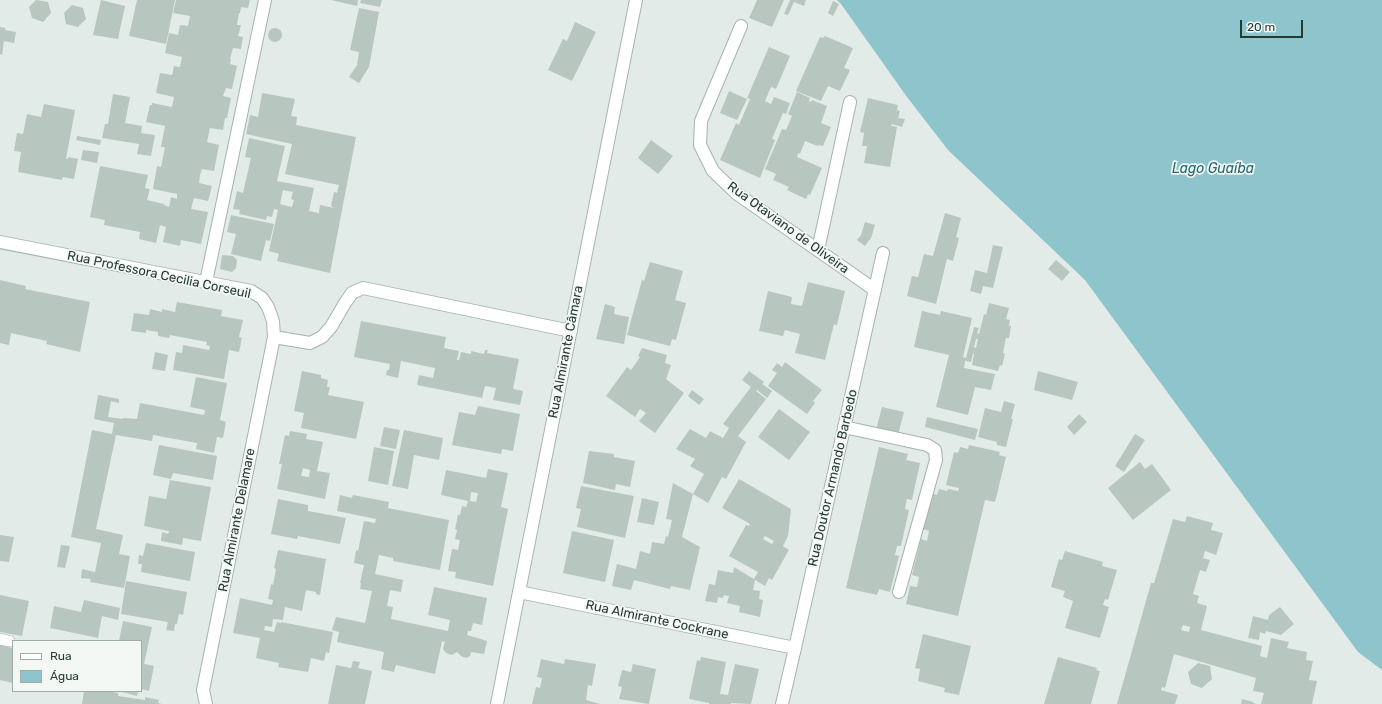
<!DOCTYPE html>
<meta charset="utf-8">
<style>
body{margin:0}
#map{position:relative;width:1382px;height:704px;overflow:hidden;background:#e2ebe7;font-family:Rubik,sans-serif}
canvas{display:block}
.legend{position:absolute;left:12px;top:640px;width:130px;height:52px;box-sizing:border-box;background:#f3f8f5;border:1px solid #a0aca8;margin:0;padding:5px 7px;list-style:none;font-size:12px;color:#243b34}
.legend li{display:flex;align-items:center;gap:8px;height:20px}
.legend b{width:20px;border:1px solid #a0aca8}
.scale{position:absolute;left:1240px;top:20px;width:63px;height:18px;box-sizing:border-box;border:2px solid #243b34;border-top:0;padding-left:5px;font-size:12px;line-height:14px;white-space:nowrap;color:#243b34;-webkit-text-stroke:3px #f3f8f5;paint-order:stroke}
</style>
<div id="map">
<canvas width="1382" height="704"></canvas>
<ul class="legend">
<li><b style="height:5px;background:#fff"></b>Rua</li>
<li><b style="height:11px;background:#8ec4cc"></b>Água</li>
</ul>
<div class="scale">20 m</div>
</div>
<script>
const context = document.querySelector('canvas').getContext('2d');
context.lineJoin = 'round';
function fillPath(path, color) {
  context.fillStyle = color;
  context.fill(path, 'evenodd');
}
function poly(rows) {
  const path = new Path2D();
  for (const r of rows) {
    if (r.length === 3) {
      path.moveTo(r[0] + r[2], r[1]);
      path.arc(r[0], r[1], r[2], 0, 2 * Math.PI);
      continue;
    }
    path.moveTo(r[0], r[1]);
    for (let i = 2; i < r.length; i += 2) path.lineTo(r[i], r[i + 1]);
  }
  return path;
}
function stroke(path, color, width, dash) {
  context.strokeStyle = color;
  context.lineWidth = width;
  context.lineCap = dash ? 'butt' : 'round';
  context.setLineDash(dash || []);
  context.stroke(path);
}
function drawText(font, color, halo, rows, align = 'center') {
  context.font = font + ' Rubik,sans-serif';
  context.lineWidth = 3.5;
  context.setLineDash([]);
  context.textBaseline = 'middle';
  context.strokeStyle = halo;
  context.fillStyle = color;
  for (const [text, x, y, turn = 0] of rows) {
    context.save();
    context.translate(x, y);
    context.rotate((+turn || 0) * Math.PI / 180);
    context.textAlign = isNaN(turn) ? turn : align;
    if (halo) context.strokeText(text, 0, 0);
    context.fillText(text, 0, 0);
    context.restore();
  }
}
fillPath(poly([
 [837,0,1382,0,1382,670,1358,652,1085,280,948,150,907,97,841,4]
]), '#8ec4cc');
fillPath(poly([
 [36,0,48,2,51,13,43,22,32,18,29,7],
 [101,0,125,6,118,39,93,35],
 [137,0,175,0,166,44,129,36],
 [176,0,250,0,248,8,241,7,240,13,239,13,237,25,241,25,238,36,243,37,241,49,233,48,230,59,231,59,230,64,237,66,232,89,226,88,223,96,231,98,227,118,225,118,223,130,210,128,207,142,219,145,214,171,202,169,200,175,199,183,212,186,208,201,194,198,191,209,208,212,201,244,181,240,180,246,163,242,166,227,160,225,156,243,139,239,140,232,104,225,105,220,90,217,100,166,148,175,145,188,150,189,147,200,164,204,164,205,169,207,171,197,177,199,177,194,153,189,157,166,161,167,165,147,161,147,165,126,146,122,150,105,152,105,152,103,172,107,174,97,156,93,160,73,172,75,174,66,180,67,182,57,165,53,169,33,178,35,180,25,188,26,190,16,173,13],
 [331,0,358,0,357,6],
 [361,0,382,0,380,7,360,3],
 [757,0,784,0,772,27,749,18],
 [790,0,806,0,804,6,794,2,788,15,784,14],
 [833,1,839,4,833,16,828,13],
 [72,5,83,8,86,19,78,27,66,24,64,13],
 [359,8,379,12,369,67,359,83,349,77,357,65,359,52,350,50],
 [575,22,596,32,572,81,548,70,563,39,567,41],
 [0,27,5,28,5,30,16,32,14,43,4,41,2,55,0,54],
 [275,35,7],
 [825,36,853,48,844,68,850,70,840,91,828,86,821,101,796,91,820,37,823,38],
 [769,47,790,56,776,89,771,87,765,101,771,104,774,97,790,103,786,114,783,113,772,139,775,140,760,178,720,160,736,123,739,125,750,99,747,98],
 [729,91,747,99,737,120,720,113],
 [797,92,810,98,809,101,811,102,812,100,827,106,821,123,831,127,823,146,818,145,818,146,805,141,800,154,798,153,797,157,822,168,810,195,808,194,806,199,787,190,789,187,773,180,776,174,765,169,782,129,786,130,792,116,788,114],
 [262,93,295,99,291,116,297,117,296,125,356,137,330,273,277,261,279,254,269,251,278,210,274,209,272,217,267,216,266,220,239,214,240,210,233,209,237,191,243,193,251,158,245,157,249,138,285,146,277,181,314,188,309,211,319,213,320,205,334,208,331,206,334,192,337,193,339,185,285,174,292,144,246,134,250,115,258,117],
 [283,190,293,192,291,199,294,200,292,207,280,204],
 [113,94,130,97,125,123,142,126,141,133,155,135,151,156,137,154,139,144,102,138,105,124,108,124],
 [868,98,898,105,897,110,900,111,898,118,905,119,902,127,892,124,891,126,897,127,890,167,864,163,867,146,862,146,864,133,860,132],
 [44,104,75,110,66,159,68,159,68,157,78,159,74,179,63,177,62,180,18,172,21,152,14,151,17,133,23,134,27,114,41,117],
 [77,136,101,140,100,145,76,140],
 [651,140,673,156,658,174,638,158],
 [83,150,99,152,97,163,81,160],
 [945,213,961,218,956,237,959,238,953,261,947,259,936,304,907,296,912,276,918,277,924,254,933,256],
 [231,215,274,224,270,241,266,240,261,261,231,254,236,234,227,232],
 [865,222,875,225,871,238,865,246,857,240,861,235],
 [993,245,1003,247,993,288,983,286,981,294,970,291,975,270,987,273],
 [222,255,233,256,237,260,236,268,232,272,220,269],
 [1056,260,1070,272,1062,281,1048,269],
 [650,262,683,271,675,300,686,303,676,340,672,339,670,346,627,335,642,280,644,281],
 [0,280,26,286,25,289,90,302,80,352,46,344,47,341,11,333,9,345,0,343],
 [808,282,845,291,837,325,834,324,825,360,795,353,800,334,785,330,783,336,759,331,768,291,792,297,791,304,802,306],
 [177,302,222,310,221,316,243,320,239,337,242,338,239,352,229,350,224,379,173,370,176,352,182,353,183,345,209,350,210,346,206,345,207,342,170,335,169,338,158,336,158,332,146,330,146,333,131,331,134,313,149,315,150,309,162,312,162,309,175,312],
 [989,303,1009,308,1006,319,1010,320,1009,326,1011,326,1009,338,1006,338,1003,353,1005,354,1002,366,1000,365,998,371,972,365,974,354,973,353,971,362,965,361,964,368,995,374,991,390,975,387,968,415,936,407,949,355,914,347,922,311,940,315,941,311,972,318,963,357,966,358,974,327,979,328,977,333,979,334,984,314,986,315],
 [976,339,978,339,976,348,974,347],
 [605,304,615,307,614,314,629,317,624,344,596,339],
 [361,321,446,337,444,348,459,351,457,360,459,360,461,352,471,354,471,351,484,354,485,350,488,350,487,353,519,359,513,389,523,391,520,405,493,400,496,388,485,386,482,398,417,385,419,375,433,378,435,368,401,361,398,378,386,375,387,370,389,370,390,364,354,357],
 [642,348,667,355,665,363,671,365,666,379,684,393,655,433,639,421,646,413,640,409,635,417,606,396,627,367,631,370,640,357,638,356],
 [155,352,168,355,165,371,152,369],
 [785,362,822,390,813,401,815,403,807,414,768,386,777,373,772,370,777,363,782,367],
 [302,371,321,375,321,378,328,380,327,387,330,387,328,395,364,402,356,439,301,428,304,413,294,411],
 [749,371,764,382,762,384,772,391,767,398,757,390,756,391,766,399,738,436,746,442,726,479,722,477,708,503,693,494,704,474,690,466,695,459,676,449,690,429,706,438,710,431,723,438,729,428,723,424,751,387,742,380],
 [1038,371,1078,382,1072,400,1034,390],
 [196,377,227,383,220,420,226,422,223,438,217,437,214,453,196,449,197,443,153,435,152,441,116,435,96,529,123,535,119,554,130,556,124,588,90,582,91,579,81,578,82,569,95,572,101,543,71,537,92,430,112,434,114,423,94,419,98,395,119,399,119,403,111,401,108,417,123,419,123,418,137,419,140,403,204,415,205,410,190,407],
 [692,390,704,399,699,405,688,396],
 [1004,401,1015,404,1011,419,1013,419,1006,447,997,445,997,442,978,437,985,408,1001,412],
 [478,406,520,414,513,451,502,449,501,454,452,445,459,412,475,415],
 [882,407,904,412,898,435,876,430],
 [779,409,810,432,789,460,758,437],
 [1079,414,1087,422,1074,435,1067,427],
 [927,417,978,429,975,440,925,427],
 [384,427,400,430,396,449,380,446],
 [404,430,443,438,439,460,414,455,408,489,392,486],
 [290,431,307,434,306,439,323,442,317,471,330,473,325,499,277,489,282,464,279,464,285,435,289,436],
 [303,468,310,470,309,477,301,476],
 [1135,434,1145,440,1124,472,1115,466],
 [159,445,217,456,213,480,173,473,171,479,153,475],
 [969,445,1000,452,999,455,1006,457,995,502,985,500,958,616,906,604,910,586,917,587,919,577,912,575,921,539,927,541,929,531,923,529,931,493,937,495,939,489,947,491,948,489,958,491,959,488,946,485,954,452,958,453,960,447,968,449],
 [374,447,394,451,388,485,368,481],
 [879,447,908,454,906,460,920,463,912,500,907,499,905,509,909,510,901,546,897,546,895,555,899,556,890,592,879,589,877,595,846,588],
 [589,451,614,454,614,457,635,461,630,487,616,484,615,490,583,483],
 [1140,462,1145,469,1152,464,1171,490,1133,520,1108,488],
 [488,469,508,473,501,507,508,509,493,586,455,578,456,572,448,571,452,549,458,550,460,540,455,539,457,530,455,529,458,515,460,515,462,506,466,507,468,501,441,495,446,470,486,478],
 [471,492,478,493,476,502,470,501],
 [739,479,791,509,788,536,783,546,789,550,772,580,769,578,765,586,755,580,753,590,760,591,759,599,763,600,760,617,739,612,740,606,727,603,729,596,724,595,723,598,718,597,717,603,705,601,709,584,715,585,718,570,733,573,734,567,754,579,758,572,729,556,746,525,749,526,750,524,722,508],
 [765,536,774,541,772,544,763,539],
 [170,480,211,487,201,541,183,538,182,545,161,541,162,532,168,534,169,531,144,526,149,496,166,499],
 [673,483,693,494,682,537,700,547,690,590,671,586,670,589,634,580,631,590,612,586,617,564,636,569,640,551,650,554,652,542,664,544,666,536,668,537,672,520,666,519],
 [581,486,634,496,625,538,577,527,581,509,576,508],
 [340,495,352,498,353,495,389,502,388,508,449,520,440,570,393,561,393,558,379,555,375,574,403,580,401,592,390,590,387,606,393,607,391,619,448,631,450,620,428,615,434,587,487,598,482,625,473,623,471,631,468,631,467,635,487,641,484,654,471,652,470,656,466,658,461,656,457,652,452,655,446,653,443,649,445,642,442,641,435,674,396,665,394,672,381,669,384,652,337,642,339,632,332,630,336,617,365,623,372,591,360,589,361,583,360,583,364,565,354,563,356,550,358,551,364,521,375,523,376,519,337,511],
 [642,498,659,502,654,525,637,522],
 [278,499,308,505,308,511,346,518,340,544,298,536,297,539,271,534],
 [1187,516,1213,523,1211,530,1223,533,1216,555,1205,551,1203,558,1210,560,1206,572,1200,570,1193,594,1199,596,1197,603,1207,606,1201,630,1262,646,1260,656,1267,658,1271,638,1289,642,1287,648,1307,652,1306,660,1313,661,1309,680,1317,681,1312,704,1261,704,1264,693,1253,691,1256,678,1174,654,1165,688,1162,687,1161,690,1178,695,1175,704,1117,704,1151,583,1154,583,1173,519,1185,522],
 [1183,625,1190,627,1189,632,1181,630],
 [572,531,614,540,605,582,563,573],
 [0,535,14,537,9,562,0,561],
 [146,543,195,552,190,581,141,572,142,564,138,564,139,555,143,556],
 [61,545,70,546,65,568,57,567],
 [278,550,326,559,320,595,316,594,316,592,306,590,302,611,285,607,283,620,273,619,272,627,265,626,264,630,274,632,277,622,281,623,281,622,333,632,329,653,326,652,324,661,311,658,308,672,278,667,279,663,256,658,260,638,233,633,240,598,272,605,273,600,268,599,271,584,273,585,276,569,274,568],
 [1065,551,1103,562,1102,566,1117,570,1108,600,1105,599,1103,605,1109,607,1100,638,1065,628,1073,601,1063,597,1065,591,1051,587,1059,559,1062,560],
 [126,581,187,592,183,615,179,614,177,624,175,624,174,631,166,630,168,622,121,614],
 [0,595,29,601,22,636,0,632],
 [84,600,120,608,118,620,102,616,98,638,50,628,54,606,81,612],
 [1280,607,1294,624,1281,635,1266,631,1265,634,1260,632,1259,640,1248,638,1253,616,1268,620,1269,615],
 [123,621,152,627,144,664,154,666,149,691,141,689,141,641,119,641],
 [923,634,971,646,959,695,944,692,945,688,918,681,920,669,915,668],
 [0,645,13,648,13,683,0,680],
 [701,657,726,662,720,694,728,695,735,664,759,669,751,704,731,703,731,704,709,704,709,703,689,699,697,660,700,661],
 [1058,657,1097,668,1096,670,1100,671,1091,704,1044,704],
 [541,659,564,664,565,659,596,664,592,686,588,685,586,700,600,704,532,704,536,687,540,688,542,678,537,677],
 [353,661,360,662,358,668,372,671,365,704,328,704,336,665,351,668],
 [1198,663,1210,666,1212,679,1202,688,1191,684,1188,672],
 [633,664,656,669,649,704,619,699,622,687,618,686,622,670,631,672],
 [84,691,107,691,118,693,118,696,145,700,145,697,159,700,158,703,162,704,82,704],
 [118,691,138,691,137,696],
 [1242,699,1250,701,1256,704,1241,704]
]), '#b8c6c0');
const service = poly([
 [0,639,9,641]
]);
const minor = poly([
 [741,26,701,121,700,145,713,171,736,193,875,290],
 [0,242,251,291,262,298,268,307,273,321,274,337,203,690,206,704],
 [818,250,850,102],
 [206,282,265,0],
 [274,337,310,343,322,337,331,327,345,303,352,293,363,288,571,331],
 [844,427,927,445,935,450,936,460,899,592],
 [519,592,636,0],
 [795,648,883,253]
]);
const tertiary = poly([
 [497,704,519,592,795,648,782,704]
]);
stroke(service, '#a5b3ae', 12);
stroke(minor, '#a5b3ae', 14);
stroke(tertiary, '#a5b3ae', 14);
stroke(service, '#fff', 11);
stroke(minor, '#fff', 12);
stroke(tertiary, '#fff', 12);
drawText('13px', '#243b34', '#f3f8f5', [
 ["Rua Otaviano de Oliveira",788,228,36],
 ["Rua Professora Cecilia Corseuil",159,275,12],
 ["Rua Almirante Câmara",566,352,-79],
 ["Rua Doutor Armando Barbedo",833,478,-77],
 ["Rua Almirante Delamare",237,520,-79],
 ["Rua Almirante Cockrane",657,620,12]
]);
drawText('italic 14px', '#226772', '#f3f8f5', [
 ["Lago Guaíba",1213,169]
]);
</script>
